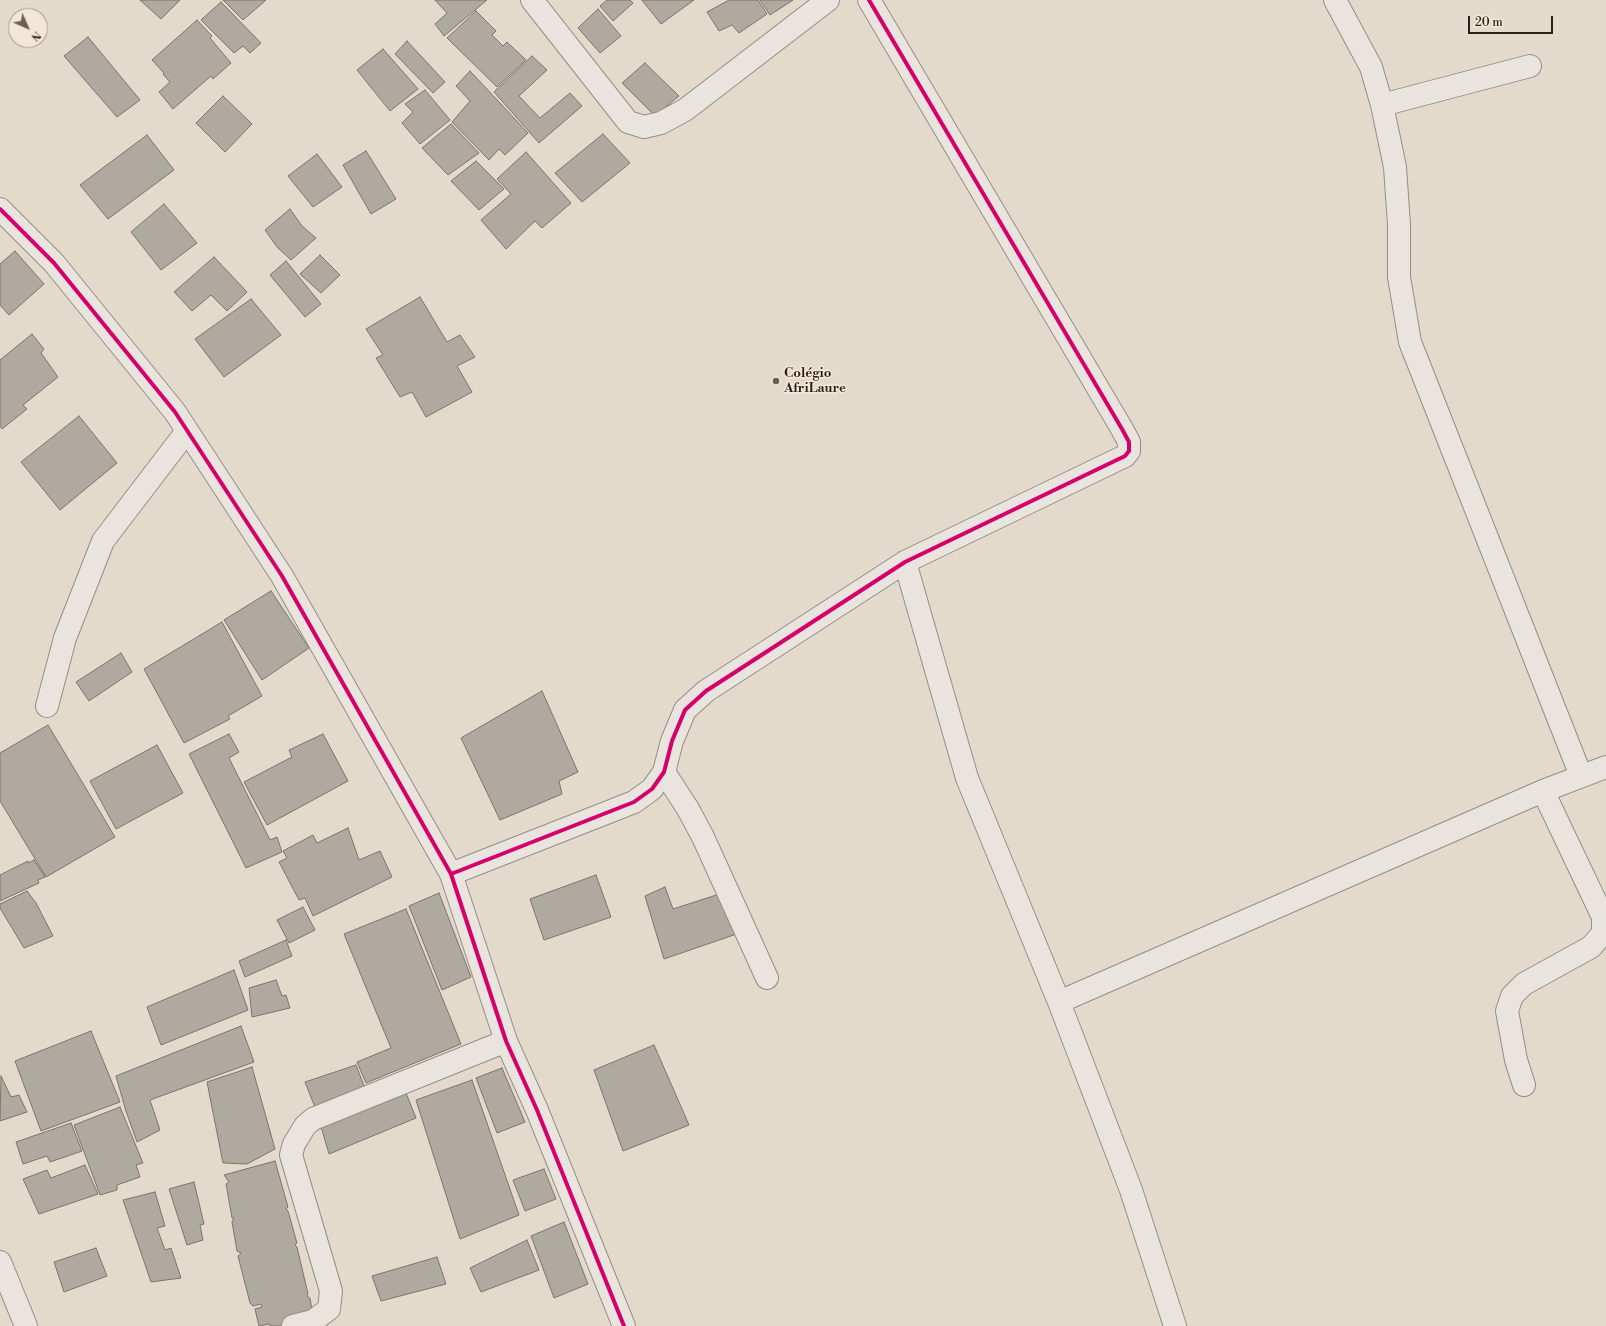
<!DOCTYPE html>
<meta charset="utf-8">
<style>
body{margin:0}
#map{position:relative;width:1606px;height:1326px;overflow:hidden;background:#e3dacc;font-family:"Libre Bodoni",serif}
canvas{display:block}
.north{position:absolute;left:8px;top:8px;width:40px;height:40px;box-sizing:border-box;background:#f3e8d8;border:1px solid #a3988c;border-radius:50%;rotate:135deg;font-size:11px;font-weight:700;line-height:16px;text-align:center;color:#2b1f1a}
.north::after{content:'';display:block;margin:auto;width:14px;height:18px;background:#6b6058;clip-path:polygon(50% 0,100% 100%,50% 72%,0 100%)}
.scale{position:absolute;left:1468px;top:16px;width:85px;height:18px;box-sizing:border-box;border:2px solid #2b1f1a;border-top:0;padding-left:5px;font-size:12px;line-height:14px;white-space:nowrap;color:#2b1f1a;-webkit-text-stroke:3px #f3e8d8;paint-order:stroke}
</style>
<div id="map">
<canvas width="1606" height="1326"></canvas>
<div class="north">N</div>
<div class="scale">20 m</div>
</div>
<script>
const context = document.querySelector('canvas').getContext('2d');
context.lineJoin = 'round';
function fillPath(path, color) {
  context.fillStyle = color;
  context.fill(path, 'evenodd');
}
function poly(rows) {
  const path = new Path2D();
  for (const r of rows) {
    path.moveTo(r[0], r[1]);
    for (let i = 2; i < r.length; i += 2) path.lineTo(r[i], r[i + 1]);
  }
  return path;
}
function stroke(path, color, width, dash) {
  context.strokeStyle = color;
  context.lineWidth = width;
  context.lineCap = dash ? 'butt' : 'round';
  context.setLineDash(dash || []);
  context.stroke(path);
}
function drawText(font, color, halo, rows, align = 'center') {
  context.font = font + ' "Libre Bodoni",serif';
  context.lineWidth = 3;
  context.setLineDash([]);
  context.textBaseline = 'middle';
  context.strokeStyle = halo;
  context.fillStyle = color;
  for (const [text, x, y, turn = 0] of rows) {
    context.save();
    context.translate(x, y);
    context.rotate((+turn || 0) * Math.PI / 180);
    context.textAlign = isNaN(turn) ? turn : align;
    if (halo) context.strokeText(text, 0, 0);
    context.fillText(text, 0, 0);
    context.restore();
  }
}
const building = poly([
 [140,0,180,0,161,19,140,0],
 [223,0,266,0,243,20,223,0],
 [435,0,487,0,444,36,435,24,447,13,435,0],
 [607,0,630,0,633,3,613,21,600,6,607,0],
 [642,0,694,0,661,24,642,0],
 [729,0,758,0,767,14,739,33,732,25,719,31,707,12,729,0],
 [760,0,793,0,770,15,760,0],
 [221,2,261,43,250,53,243,46,234,53,201,20,221,2],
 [598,9,621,36,600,53,578,28,598,9],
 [476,11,496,31,492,35,503,46,507,42,526,60,497,87,447,38,476,11],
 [197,20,212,36,210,38,231,63,213,79,211,76,173,109,159,92,170,82,163,74,164,73,152,60,197,20],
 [88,37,140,100,117,117,64,56,88,37],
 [407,41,445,82,433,93,395,54,407,41],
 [383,49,418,89,390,111,357,70,383,49],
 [532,56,547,70,519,96,540,118,570,93,582,106,539,143,494,92,532,56],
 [645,63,679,96,655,116,622,83,645,63],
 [470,71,528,133,505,155,499,149,489,160,452,122,470,101,456,86,470,71],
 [425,90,450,120,420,144,402,123,413,112,405,104,425,90],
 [223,96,252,124,225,152,196,123,223,96],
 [451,124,479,153,448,175,422,148,451,124],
 [603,134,630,163,582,202,555,173,603,134],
 [147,135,174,170,108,219,80,185,147,135],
 [366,151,396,199,371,214,343,165,366,151],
 [526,152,571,203,542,228,535,221,506,249,481,220,511,194,497,179,526,152],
 [317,154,342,187,313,207,288,176,317,154],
 [476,161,504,189,479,210,451,181,476,161],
 [164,204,197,243,161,270,131,232,164,204],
 [290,209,302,226,316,238,291,260,277,247,265,230,290,209],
 [15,251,44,284,9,315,0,305,0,264,15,251],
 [320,255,340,275,321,293,300,274,320,255],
 [214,257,247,292,227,311,211,295,192,311,174,292,214,257],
 [286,261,321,304,305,317,270,275,286,261],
 [420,297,447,342,460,335,475,357,457,366,472,392,426,417,412,392,400,397,376,358,383,355,366,329,420,297],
 [251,299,281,335,224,377,195,339,251,299],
 [32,334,44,349,41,353,58,377,23,405,27,409,2,429,0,426,0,360,32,334],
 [79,416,117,463,60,510,21,462,79,416],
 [271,591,309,648,262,680,224,620,271,591],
 [222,622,262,696,228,716,230,719,184,743,144,669,222,622],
 [121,653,132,672,89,701,76,682,121,653],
 [542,691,578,772,559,781,562,794,500,820,461,738,542,691],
 [48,725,115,837,46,877,0,801,0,753,48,725],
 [229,734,239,752,229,758,270,840,277,837,282,852,246,868,189,754,229,734],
 [323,734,348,781,267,825,244,782,292,757,289,750,323,734],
 [157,745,183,793,116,829,90,781,157,745],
 [348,828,359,860,380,851,392,877,313,916,305,898,299,900,279,862,287,858,283,851,313,835,317,843,348,828],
 [34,860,45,877,38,880,39,883,0,901,0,875,28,861,28,863,34,860],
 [596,875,611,917,544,940,530,899,596,875],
 [665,887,673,909,735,889,754,928,664,959,645,896,665,887],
 [27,891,36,903,53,936,24,948,0,908,0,904,27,891],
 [439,893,471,977,442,990,409,906,439,893],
 [303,907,315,930,289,943,277,920,303,907],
 [406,909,461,1044,366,1083,357,1062,391,1048,344,934,406,909],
 [286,940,292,956,245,977,239,961,286,940],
 [234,970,248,1010,161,1045,147,1007,234,970],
 [276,980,282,996,286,995,290,1008,252,1017,249,988,276,980],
 [241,1026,254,1062,150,1100,160,1130,137,1142,126,1111,116,1076,241,1026],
 [91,1031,120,1102,41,1131,15,1061,91,1031],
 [654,1045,689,1125,623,1151,594,1070,654,1045],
 [356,1065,368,1096,318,1115,305,1082,356,1065],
 [252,1067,275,1149,247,1164,223,1163,207,1082,252,1067],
 [502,1068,525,1122,497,1133,476,1078,502,1068],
 [1,1076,11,1097,19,1095,27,1112,0,1121,1,1076],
 [472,1080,519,1215,460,1239,416,1100,472,1080],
 [404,1088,416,1118,329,1154,320,1123,404,1088],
 [120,1107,143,1163,136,1165,140,1177,117,1185,117,1190,100,1195,74,1125,120,1107],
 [71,1123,82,1151,50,1162,47,1156,23,1164,16,1142,71,1123],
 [275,1161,288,1207,286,1209,288,1211,297,1243,295,1245,297,1247,308,1294,307,1296,310,1298,313,1317,282,1326,270,1326,269,1324,259,1326,255,1309,262,1307,261,1304,253,1306,250,1303,238,1256,241,1253,237,1251,232,1222,234,1218,232,1218,226,1184,229,1182,224,1175,275,1161],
 [85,1165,98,1194,39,1214,23,1179,47,1170,51,1178,85,1165],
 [544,1169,556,1199,525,1211,513,1180,544,1169],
 [194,1182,204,1224,200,1225,203,1240,187,1245,169,1189,194,1182],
 [155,1192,165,1226,157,1228,165,1250,171,1248,181,1278,151,1282,123,1200,155,1192],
 [564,1222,588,1284,554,1298,531,1236,564,1222],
 [527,1240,539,1270,481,1292,470,1268,527,1240],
 [96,1248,107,1276,64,1292,54,1262,96,1248],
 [437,1257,446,1284,381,1301,372,1276,437,1257]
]);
fillPath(building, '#b0a99f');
stroke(building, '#7a746d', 1);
const street = poly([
 [532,0,628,122,644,127,661,123,685,110,828,0],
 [1335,0,1371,67,1382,105,1395,167,1399,225,1399,277,1410,342,1581,776],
 [1382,105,1530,66],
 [0,209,54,263,175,412,282,576,451,874,506,1041,537,1110,624,1326],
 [905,562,967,778,1059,1002,1131,1190,1175,1326],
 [47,706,65,638,103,541,187,431],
 [664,772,688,809,703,837,767,978],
 [451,874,634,802,652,789,664,772,672,741,685,710,706,691,905,562,1125,456,1129,451,1129,442,1122,429,869,0],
 [1059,1002,1543,791,1606,767],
 [1524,1085,1516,1060,1507,1011,1512,996,1524,984,1591,947,1603,933,1603,917,1543,791],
 [0,1262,26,1326],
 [293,1326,313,1321,329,1309,331,1291,291,1155,294,1144,305,1126,313,1119,506,1041]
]);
stroke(street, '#948e85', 24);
stroke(street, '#e9e4de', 22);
stroke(poly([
 [0,209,54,263,175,412,282,576,451,874,506,1041,537,1110,624,1326],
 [451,874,634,802,652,789,664,772,672,741,685,710,706,691,905,562,1125,456,1129,451,1129,442,1122,429,869,0]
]), '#d6006c', 4);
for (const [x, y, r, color] of [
 [776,381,4,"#6b6058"]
]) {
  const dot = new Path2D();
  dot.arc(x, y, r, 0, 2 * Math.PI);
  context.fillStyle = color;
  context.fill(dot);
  stroke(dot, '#f3e8d8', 1.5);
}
drawText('bold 13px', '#2b1f1a', '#f3e8d8', [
 ["Colégio",784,374],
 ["AfriLaure",784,389]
], 'left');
</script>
